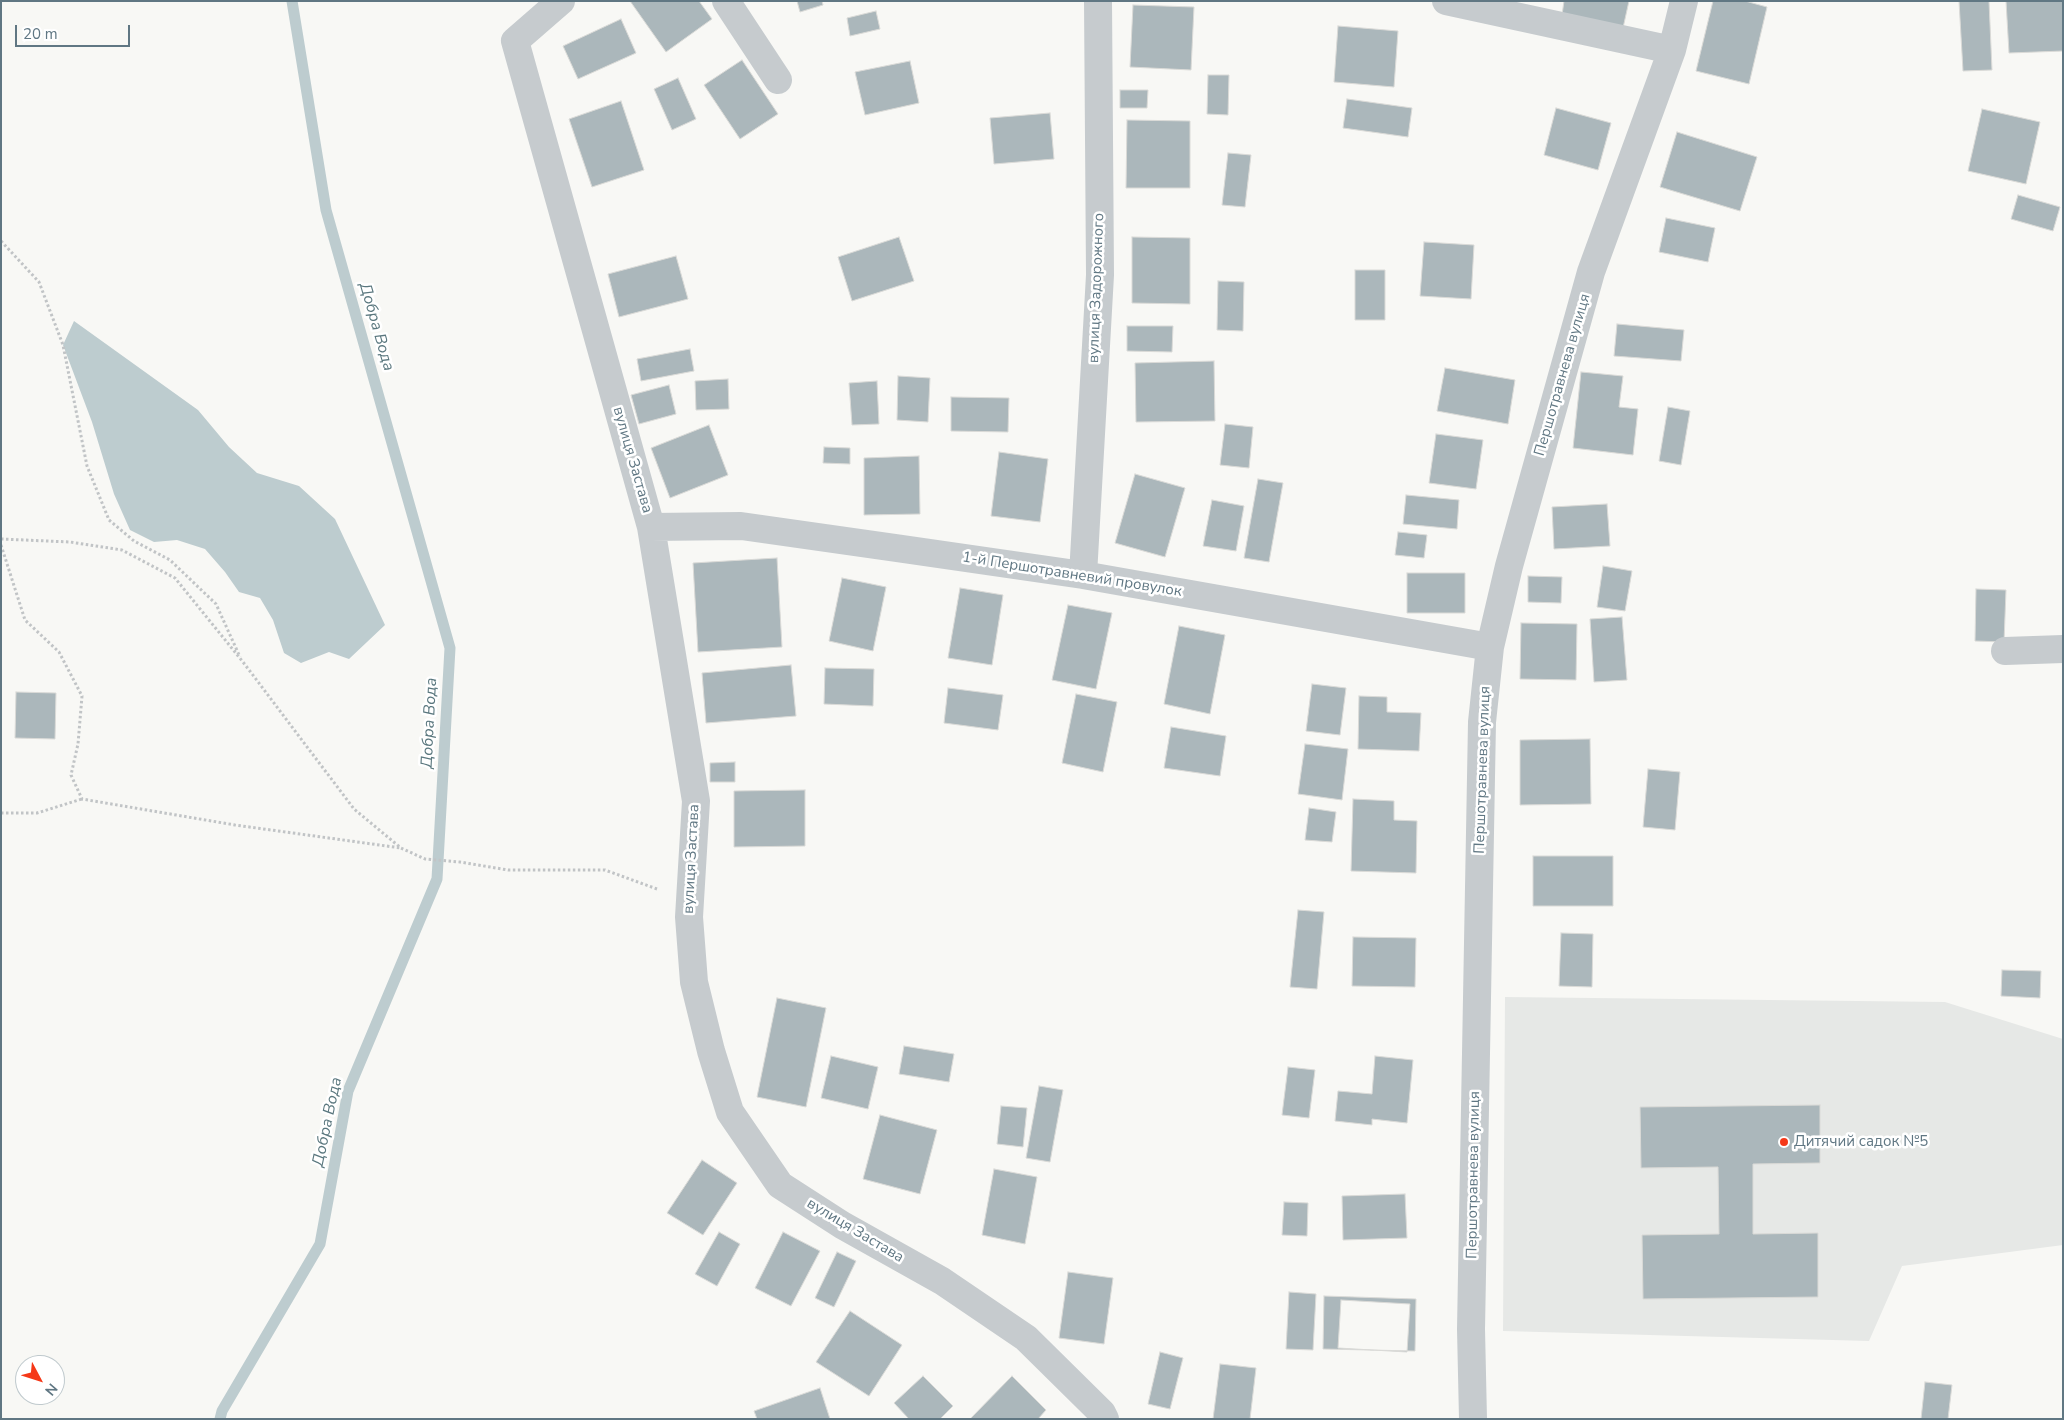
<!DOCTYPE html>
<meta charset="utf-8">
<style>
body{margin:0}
#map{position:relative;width:2064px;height:1420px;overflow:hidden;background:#f8f8f5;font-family:"Nunito Sans",sans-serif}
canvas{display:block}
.frame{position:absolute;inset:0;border:2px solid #607783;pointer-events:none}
.north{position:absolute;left:15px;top:1355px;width:50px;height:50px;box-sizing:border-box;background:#fff;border:1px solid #bfc9cd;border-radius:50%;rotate:130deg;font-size:14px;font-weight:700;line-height:20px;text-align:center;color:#607783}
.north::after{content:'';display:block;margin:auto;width:18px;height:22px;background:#f53818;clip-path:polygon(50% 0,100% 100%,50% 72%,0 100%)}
.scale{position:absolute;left:15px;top:25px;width:115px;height:22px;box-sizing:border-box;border:2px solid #607783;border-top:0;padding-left:6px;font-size:15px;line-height:18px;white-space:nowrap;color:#607783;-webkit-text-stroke:4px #fff;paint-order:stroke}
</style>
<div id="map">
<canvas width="2064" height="1420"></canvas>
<div class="frame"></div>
<div class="north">N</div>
<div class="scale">20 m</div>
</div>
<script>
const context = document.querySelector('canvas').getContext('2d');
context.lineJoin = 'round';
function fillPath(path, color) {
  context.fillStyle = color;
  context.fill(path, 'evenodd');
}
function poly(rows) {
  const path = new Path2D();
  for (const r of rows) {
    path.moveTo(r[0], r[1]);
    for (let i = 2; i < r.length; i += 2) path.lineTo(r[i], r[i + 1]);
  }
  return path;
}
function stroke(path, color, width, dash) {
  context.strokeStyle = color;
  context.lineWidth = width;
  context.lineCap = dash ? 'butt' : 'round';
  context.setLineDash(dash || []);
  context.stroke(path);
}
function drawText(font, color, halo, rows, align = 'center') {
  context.font = font + ' "Nunito Sans",sans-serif';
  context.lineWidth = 5;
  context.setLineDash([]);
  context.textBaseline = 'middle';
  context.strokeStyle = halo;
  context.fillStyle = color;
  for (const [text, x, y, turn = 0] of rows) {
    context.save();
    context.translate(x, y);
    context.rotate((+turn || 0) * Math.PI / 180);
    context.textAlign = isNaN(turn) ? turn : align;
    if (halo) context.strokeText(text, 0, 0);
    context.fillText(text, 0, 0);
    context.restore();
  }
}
fillPath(poly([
 [1505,997,1945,1002,2063,1039,2063,1245,1902,1266,1869,1341,1503,1331]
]), '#e6e8e6');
fillPath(poly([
 [74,321,198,410,229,447,257,473,299,486,335,519,385,625,349,659,329,652,301,663,284,653,273,620,260,598,239,592,225,572,205,549,177,540,154,542,130,530,114,494,92,422,63,345]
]), '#bdcccf');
stroke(poly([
 [220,1419,222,1411,320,1244,348,1091,437,879,450,648,326,210,292,1]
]), '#bdcccf', 11);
const building = poly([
 [630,1,699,1,712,19,666,52,630,1],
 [797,1,822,1,823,5,800,12,797,1],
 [1564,1,1629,1,1623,28,1562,15,1564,1],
 [1713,1,1745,1,1767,7,1749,84,1696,71,1713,1],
 [1959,1,1989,1,1992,70,1963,71,1959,1],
 [2006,1,2063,1,2063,51,2009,53,2006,1],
 [1133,5,1194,7,1191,70,1130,67,1133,5],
 [876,11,880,29,850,36,847,18,876,11],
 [621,19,636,53,578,79,563,46,621,19],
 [1338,26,1398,31,1394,87,1334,82,1338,26],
 [742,60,778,114,740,139,704,85,742,60],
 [910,61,919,103,865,115,855,72,910,61],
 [1208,75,1229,75,1228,115,1207,114,1208,75],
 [678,78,696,119,672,130,654,89,678,78],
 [1120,90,1148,90,1147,108,1120,108,1120,90],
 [1347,99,1412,108,1408,137,1343,128,1347,99],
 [621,101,644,170,592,187,569,119,621,101],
 [1556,108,1611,123,1598,170,1544,155,1556,108],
 [1982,109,2040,122,2026,184,1968,171,1982,109],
 [1050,113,1054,159,994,164,990,118,1050,113],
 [1127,120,1190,121,1190,188,1126,188,1127,120],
 [1677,132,1757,157,1740,211,1660,187,1677,132],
 [1228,153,1251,155,1245,207,1222,205,1228,153],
 [2018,195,2060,207,2053,231,2011,219,2018,195],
 [1666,218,1715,228,1708,262,1659,252,1666,218],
 [899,237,914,281,852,301,838,257,899,237],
 [1132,237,1190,238,1190,304,1132,303,1132,237],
 [1424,242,1474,245,1471,299,1420,296,1424,242],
 [676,256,688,299,619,317,608,274,676,256],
 [1355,270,1385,270,1385,320,1355,320,1355,270],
 [1218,281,1244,282,1243,331,1217,330,1218,281],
 [1617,324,1684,330,1681,361,1614,356,1617,324],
 [1127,326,1173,326,1172,352,1127,351,1127,326],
 [690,349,694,371,641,381,637,359,690,349],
 [1214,361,1215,421,1136,422,1135,363,1214,361],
 [1445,368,1515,380,1508,424,1437,411,1445,368],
 [1581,372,1623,376,1619,407,1638,409,1633,455,1573,448,1581,372],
 [898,376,930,378,928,422,897,420,898,376],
 [728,379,729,409,696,410,695,381,728,379],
 [877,381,879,424,852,425,849,383,877,381],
 [669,385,676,414,639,424,631,395,669,385],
 [951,397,1009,398,1008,432,951,431,951,397],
 [1668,407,1690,411,1681,465,1659,461,1668,407],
 [1225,424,1253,427,1249,468,1220,465,1225,424],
 [709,425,728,475,670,498,651,448,709,425],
 [1436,434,1483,440,1476,489,1429,483,1436,434],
 [824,447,850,448,850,464,823,463,824,447],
 [999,452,1048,459,1040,522,991,516,999,452],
 [919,456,920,514,864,515,864,458,919,456],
 [1135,474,1185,488,1165,557,1115,543,1135,474],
 [1258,479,1283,483,1269,562,1244,558,1258,479],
 [1406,495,1459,500,1457,529,1403,524,1406,495],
 [1212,500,1244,506,1236,551,1203,546,1212,500],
 [1607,504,1610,546,1554,549,1552,507,1607,504],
 [1398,532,1427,535,1424,558,1395,555,1398,532],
 [777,558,782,647,698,652,693,563,777,558],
 [1603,566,1632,571,1625,611,1597,607,1603,566],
 [1407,573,1465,573,1465,613,1407,613,1407,573],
 [1528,576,1562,577,1561,603,1528,602,1528,576],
 [842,578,886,587,873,651,829,641,842,578],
 [960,588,1003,595,992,665,948,658,960,588],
 [1976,589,2006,590,2004,642,1975,641,1976,589],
 [1068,605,1112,613,1096,689,1052,680,1068,605],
 [1622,617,1627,680,1594,682,1590,619,1622,617],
 [1521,623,1577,624,1576,680,1520,679,1521,623],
 [1179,626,1225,635,1210,714,1164,704,1179,626],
 [791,665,796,716,706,723,702,673,791,665],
 [825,668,874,669,873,706,824,704,825,668],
 [1312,684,1346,688,1340,735,1306,731,1312,684],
 [948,688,1003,695,998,730,944,723,948,688],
 [16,692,56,693,55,739,15,738,16,692],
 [1076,694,1117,702,1103,772,1062,763,1076,694],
 [1359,696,1387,697,1387,712,1421,713,1419,751,1358,749,1359,696],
 [1171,727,1226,736,1220,776,1164,768,1171,727],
 [1590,739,1591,804,1520,805,1520,740,1590,739],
 [1305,744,1348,749,1342,800,1298,794,1305,744],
 [735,762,735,782,710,782,710,763,735,762],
 [1648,769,1680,772,1675,830,1643,827,1648,769],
 [805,790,805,846,734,847,734,791,805,790],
 [1353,799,1394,801,1394,820,1417,821,1416,873,1351,871,1353,799],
 [1309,808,1336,812,1332,842,1305,840,1309,808],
 [1533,856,1613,856,1613,906,1533,906,1533,856],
 [1298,910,1324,912,1317,989,1290,987,1298,910],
 [1561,933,1593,934,1592,987,1559,986,1561,933],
 [1353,937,1416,938,1415,987,1352,986,1353,937],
 [2002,970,2041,971,2040,998,2001,996,2002,970],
 [777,998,826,1008,806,1107,757,1097,777,998],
 [904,1046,954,1054,949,1082,899,1074,904,1046],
 [831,1056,878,1067,868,1109,821,1098,831,1056],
 [1375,1056,1413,1060,1407,1123,1372,1119,1372,1125,1335,1121,1338,1091,1372,1094,1375,1056],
 [1288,1067,1315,1070,1309,1118,1282,1115,1288,1067],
 [1039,1086,1063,1090,1050,1162,1026,1158,1039,1086],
 [1820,1105,1820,1163,1753,1164,1753,1234,1818,1233,1818,1297,1643,1299,1642,1235,1719,1234,1718,1167,1641,1168,1640,1107,1820,1105],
 [1001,1106,1027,1108,1023,1147,997,1144,1001,1106],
 [880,1115,937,1130,920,1194,863,1179,880,1115],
 [702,1160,737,1183,703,1235,667,1213,702,1160],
 [994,1169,1037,1177,1025,1244,982,1235,994,1169],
 [1405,1194,1407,1238,1343,1240,1342,1196,1405,1194],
 [1284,1202,1308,1203,1307,1236,1282,1235,1284,1202],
 [719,1232,740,1244,717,1286,695,1274,719,1232],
 [783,1232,820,1251,791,1306,755,1288,783,1232],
 [837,1252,856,1261,834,1307,815,1298,837,1252],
 [1068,1272,1113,1278,1104,1344,1059,1338,1068,1272],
 [1289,1292,1316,1294,1313,1350,1286,1349,1289,1292],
 [1324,1296,1416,1299,1415,1351,1323,1349,1324,1296],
 [1341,1300,1410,1304,1407,1352,1338,1348,1341,1300],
 [850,1311,902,1345,869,1396,816,1362,850,1311],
 [1160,1352,1183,1358,1170,1409,1148,1404,1160,1352],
 [1220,1364,1256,1368,1250,1419,1213,1419,1220,1364],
 [923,1376,953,1406,940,1419,909,1419,894,1403,923,1376],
 [1012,1376,1046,1410,1038,1419,970,1419,1012,1376],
 [1925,1382,1952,1385,1948,1419,1921,1419,1925,1382],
 [820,1388,830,1419,757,1419,754,1411,820,1388]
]);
fillPath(building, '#abb7bb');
stroke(building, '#dadad7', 1);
stroke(poly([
 [1,241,39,282,63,345,87,466,109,520,134,541,170,560,216,604,240,657],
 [1,539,70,542,122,550,175,578,243,662,354,809,401,848,425,859,460,862,508,870,605,870,657,889],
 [1,545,25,620,59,652,82,696,78,744,71,775,82,799,235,825,401,848],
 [1,813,37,813,82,799]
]), '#c1c4c6', 3, [2.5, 2.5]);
stroke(poly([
 [561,1,515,41,651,527,696,801,689,917,694,982,711,1051,730,1112,780,1185,842,1225,942,1281,1026,1338,1102,1413,1105,1419],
 [726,1,778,80],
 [1446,1,1672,50],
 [651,527,741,526,896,548,1083,575,1490,647],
 [1083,575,1100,275,1098,1],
 [2005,651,2063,649],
 [1473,1419,1471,1329,1482,722,1490,647,1509,566,1591,272,1672,50,1684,1]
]), '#c6cbce', 28);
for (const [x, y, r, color] of [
 [1784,1142,5,"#f53818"]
]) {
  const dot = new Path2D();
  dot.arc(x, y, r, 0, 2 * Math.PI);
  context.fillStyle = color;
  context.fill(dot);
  stroke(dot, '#fff', 2);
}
drawText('15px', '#607783', '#fff', [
 ["вулиця Задорожного",1097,288,-88],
 ["Першотравнева вулиця",1563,375,-74],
 ["вулиця Застава",632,460,74],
 ["1-й Першотравневий провулок",1072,575,9],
 ["Першотравнева вулиця",1483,770,-88],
 ["вулиця Застава",692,859,-87],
 ["Першотравнева вулиця",1474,1175,-89],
 ["вулиця Застава",855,1231,31]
]);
drawText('15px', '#607783', '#fff', [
 ["Дитячий садок №5",1794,1142]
], 'left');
drawText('italic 16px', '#5a777e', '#fff', [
 ["Добра Вода",376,327,74],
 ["Добра Вода",430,723,-87],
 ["Добра Вода",328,1122,-78]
]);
</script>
